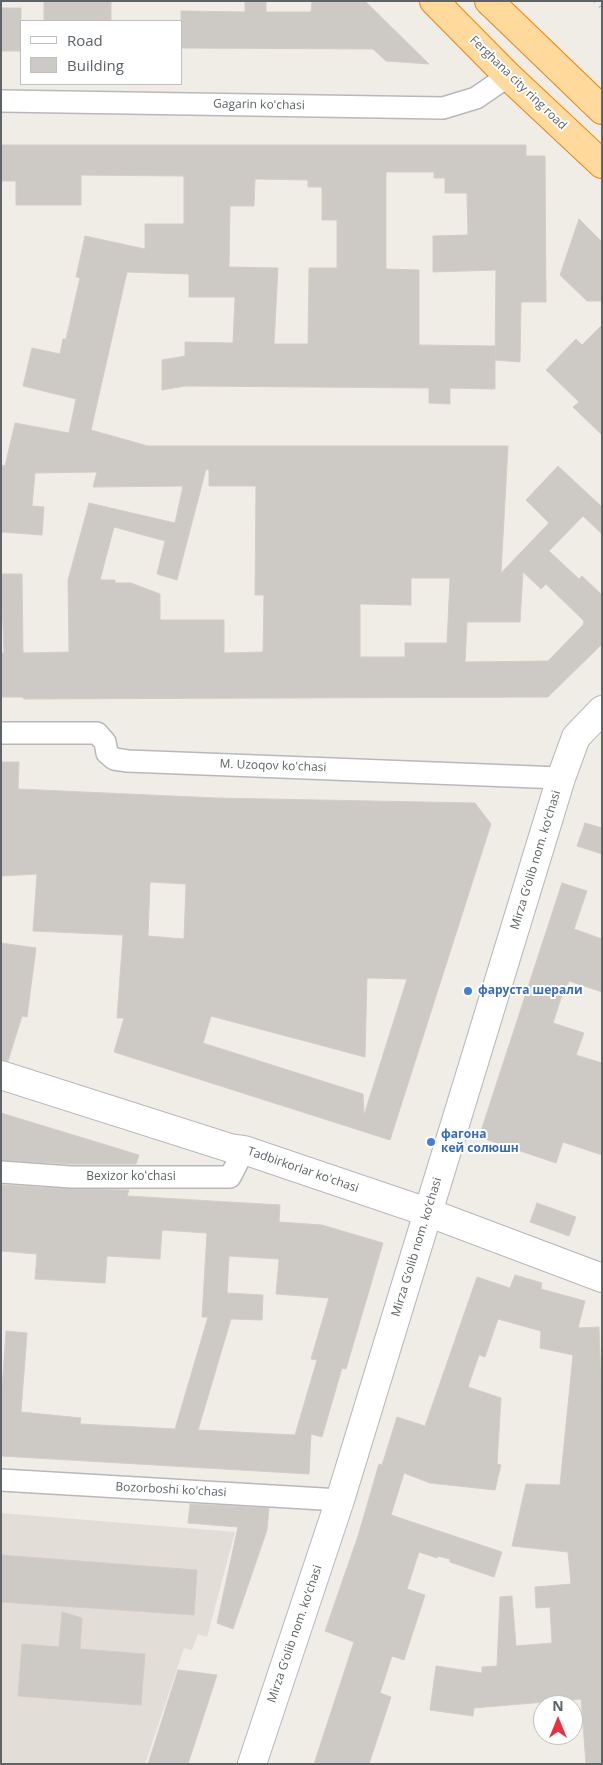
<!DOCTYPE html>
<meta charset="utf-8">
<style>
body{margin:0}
#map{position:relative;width:603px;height:1765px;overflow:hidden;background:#f0ece6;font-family:"Open Sans",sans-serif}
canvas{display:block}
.frame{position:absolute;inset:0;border:2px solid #5d6366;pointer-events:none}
.legend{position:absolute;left:20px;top:20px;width:162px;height:65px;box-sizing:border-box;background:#fff;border:1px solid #bec1c2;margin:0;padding:6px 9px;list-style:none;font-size:15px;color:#5d6366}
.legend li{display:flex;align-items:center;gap:10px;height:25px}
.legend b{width:25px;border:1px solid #bec1c2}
.north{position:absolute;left:533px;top:1695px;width:50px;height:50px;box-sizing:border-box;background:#fff;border:1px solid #bec1c2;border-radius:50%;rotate:0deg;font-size:14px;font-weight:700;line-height:20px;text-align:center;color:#5d6366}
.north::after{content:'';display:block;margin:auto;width:18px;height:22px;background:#ec2f3e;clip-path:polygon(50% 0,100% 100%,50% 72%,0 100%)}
</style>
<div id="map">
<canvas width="603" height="1765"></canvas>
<div class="frame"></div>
<ul class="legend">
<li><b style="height:6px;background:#fff"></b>Road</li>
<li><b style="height:14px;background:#cdc9c5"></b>Building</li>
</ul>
<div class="north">N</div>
</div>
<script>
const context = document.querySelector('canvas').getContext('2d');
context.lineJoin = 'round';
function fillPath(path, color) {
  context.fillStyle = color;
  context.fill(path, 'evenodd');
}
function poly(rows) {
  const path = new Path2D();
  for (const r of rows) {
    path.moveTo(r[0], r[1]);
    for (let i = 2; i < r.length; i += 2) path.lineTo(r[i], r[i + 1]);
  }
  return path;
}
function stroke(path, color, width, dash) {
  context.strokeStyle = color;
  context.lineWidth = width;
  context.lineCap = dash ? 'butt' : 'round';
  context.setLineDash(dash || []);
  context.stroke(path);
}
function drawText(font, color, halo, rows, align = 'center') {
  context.font = font + ' "Open Sans",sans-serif';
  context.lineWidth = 4;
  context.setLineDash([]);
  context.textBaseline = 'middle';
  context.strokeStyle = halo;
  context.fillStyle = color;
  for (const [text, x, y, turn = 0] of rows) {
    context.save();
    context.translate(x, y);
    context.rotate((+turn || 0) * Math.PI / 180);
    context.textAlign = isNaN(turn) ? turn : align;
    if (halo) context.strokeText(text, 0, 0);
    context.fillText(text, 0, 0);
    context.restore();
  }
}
fillPath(poly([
 [1,1513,235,1532,207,1637,198,1634,192,1650,184,1648,145,1764,1,1764]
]), '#e2ddd7');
const building = poly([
 [44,1,111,1,111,21,44,21,44,1],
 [245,1,266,1,266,12,311,12,312,1,365,1,429,64,386,61,373,49,181,48,181,11,245,12,245,1],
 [1,8,21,8,21,51,1,51,1,8],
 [1,145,526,145,526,156,545,156,546,302,521,302,520,362,495,360,496,270,433,272,433,236,468,235,467,193,445,193,445,178,434,178,434,172,386,172,386,269,419,270,419,345,495,346,495,389,450,388,450,404,429,403,429,388,185,386,162,390,162,360,185,356,185,342,233,343,235,297,189,297,189,274,127,272,91,430,148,446,508,446,501,573,549,523,526,500,558,466,602,507,602,534,583,516,549,551,579,579,582,576,602,595,602,644,548,697,24,699,23,697,1,697,1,653,4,653,1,574,22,574,23,653,69,652,68,580,89,503,175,523,183,486,93,487,97,472,35,473,32,506,44,507,42,535,1,532,1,465,5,466,15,423,69,433,76,399,23,386,32,348,60,354,63,339,66,339,80,278,76,277,85,236,145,249,145,224,184,224,184,176,81,175,81,205,16,205,16,181,1,181,1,145],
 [255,179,308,180,308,187,322,187,322,220,337,220,337,268,309,268,308,344,274,344,278,268,229,267,230,206,254,206,255,179],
 [206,469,209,470,209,486,256,486,255,595,264,595,263,652,224,653,224,620,160,620,160,594,131,583,115,583,115,580,100,580,114,527,165,541,157,574,177,580,206,469],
 [523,572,541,589,546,584,584,621,583,625,548,661,465,662,467,622,520,622,523,572],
 [411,578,450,578,447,643,405,643,405,657,360,657,360,604,411,605,411,578],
 [579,219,602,242,602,301,587,301,560,275,579,219],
 [602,325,602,435,573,407,579,402,546,370,576,339,582,345,602,325],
 [1,762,19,762,18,789,216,798,475,803,491,824,390,1140,114,1052,124,1018,117,1018,123,935,33,931,37,874,1,876,1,762],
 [150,882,186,884,184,939,148,936,150,882],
 [367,978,407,979,364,1115,363,1094,203,1043,211,1016,365,1057,367,978],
 [585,823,602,828,602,854,577,846,585,823],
 [562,883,587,891,574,929,602,939,602,992,569,981,567,987,565,986,553,1023,584,1033,576,1055,602,1063,602,1155,563,1142,556,1163,479,1137,562,883],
 [1,943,36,948,27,1017,22,1016,8,1061,1,1060,1,943],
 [1,1113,139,1155,136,1164,71,1164,1,1160,1,1113],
 [1,1185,70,1189,129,1190,127,1196,280,1205,279,1222,322,1225,383,1243,346,1369,342,1368,322,1437,311,1434,309,1474,1,1456,1,1403,6,1331,27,1333,21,1412,81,1418,80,1424,175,1429,208,1317,202,1317,207,1233,162,1230,160,1259,107,1256,105,1283,35,1279,37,1254,1,1251,1,1185],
 [229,1256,279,1259,276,1294,329,1298,311,1359,317,1360,295,1435,198,1430,231,1319,262,1320,263,1295,227,1293,229,1256],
 [537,1203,576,1217,569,1236,530,1222,537,1203],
 [515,1275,542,1283,541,1289,585,1301,578,1328,599,1327,602,1413,602,1764,586,1764,581,1699,474,1708,473,1716,430,1710,436,1666,482,1673,482,1667,497,1666,500,1597,512,1596,516,1646,552,1643,550,1607,536,1608,535,1587,571,1584,568,1552,512,1546,526,1484,560,1485,573,1355,540,1348,541,1331,498,1319,485,1357,479,1355,468,1387,501,1398,497,1464,501,1465,495,1490,430,1483,404,1473,391,1515,502,1552,494,1577,450,1562,450,1559,438,1556,437,1558,419,1552,407,1589,425,1595,404,1660,392,1656,380,1693,391,1697,369,1764,314,1764,354,1642,325,1631,358,1536,379,1464,382,1465,397,1417,425,1426,477,1277,510,1288,515,1275],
 [190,1504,269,1508,267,1530,233,1629,217,1623,238,1527,188,1523,190,1504],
 [1,1555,197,1570,194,1615,1,1602,1,1555],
 [62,1612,82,1618,80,1649,145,1654,141,1705,18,1696,22,1644,59,1647,62,1612],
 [178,1670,217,1675,188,1764,148,1764,178,1670]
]);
fillPath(building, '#cdc9c5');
stroke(building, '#d5cdc4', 1);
const minor = poly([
 [1,101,443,108,476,98,508,76],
 [1,733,97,733,105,742,107,753,114,759,128,761,561,778],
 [1,1172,71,1177,230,1177,244,1150],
 [1,1480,340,1500]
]);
const tertiary = poly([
 [252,1764,340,1500,561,778,576,737,602,710]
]);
const secondary = poly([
 [1,1075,230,1148,244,1150,427,1212,602,1278]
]);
const trunk = poly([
 [434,1,508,76,602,164],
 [489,1,602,110]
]);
stroke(minor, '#b6b9bc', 24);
stroke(tertiary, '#b6b9bc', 30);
stroke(secondary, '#b4b9bd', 30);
stroke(trunk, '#f58200', 30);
stroke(minor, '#fff', 21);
stroke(tertiary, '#fff', 28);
stroke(secondary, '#fff', 28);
stroke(trunk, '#ffda9c', 28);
stroke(poly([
 [595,1,602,8]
]), '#b4b5b6', 4, [1, 6]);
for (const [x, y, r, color] of [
 [468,991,5,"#3f7fe0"],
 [431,1142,5,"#3f7fe0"]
]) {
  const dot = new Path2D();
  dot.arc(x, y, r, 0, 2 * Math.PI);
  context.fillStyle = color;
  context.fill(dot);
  stroke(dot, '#fff', 2);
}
drawText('12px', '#5d6366', '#fff', [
 ["Ferghana city ring road",518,83,44],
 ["Gagarin koʻchasi",259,105,1],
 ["M. Uzoqov koʻchasi",273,766,2],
 ["Mirza G‘olib nom. ko‘chasi",536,860,-73],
 ["Tadbirkorlar ko'chasi",303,1170,19],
 ["Bexizor koʻchasi",131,1177],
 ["Mirza G‘olib nom. ko‘chasi",417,1247,-73],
 ["Bozorboshi ko'chasi",171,1490,3],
 ["Mirza G‘olib nom. ko‘chasi",295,1634,-71]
]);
drawText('bold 12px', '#366cbe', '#fff', [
 ["фаруста шерали",478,991],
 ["фагона",441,1135],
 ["кей солюшн",441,1149]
], 'left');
</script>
